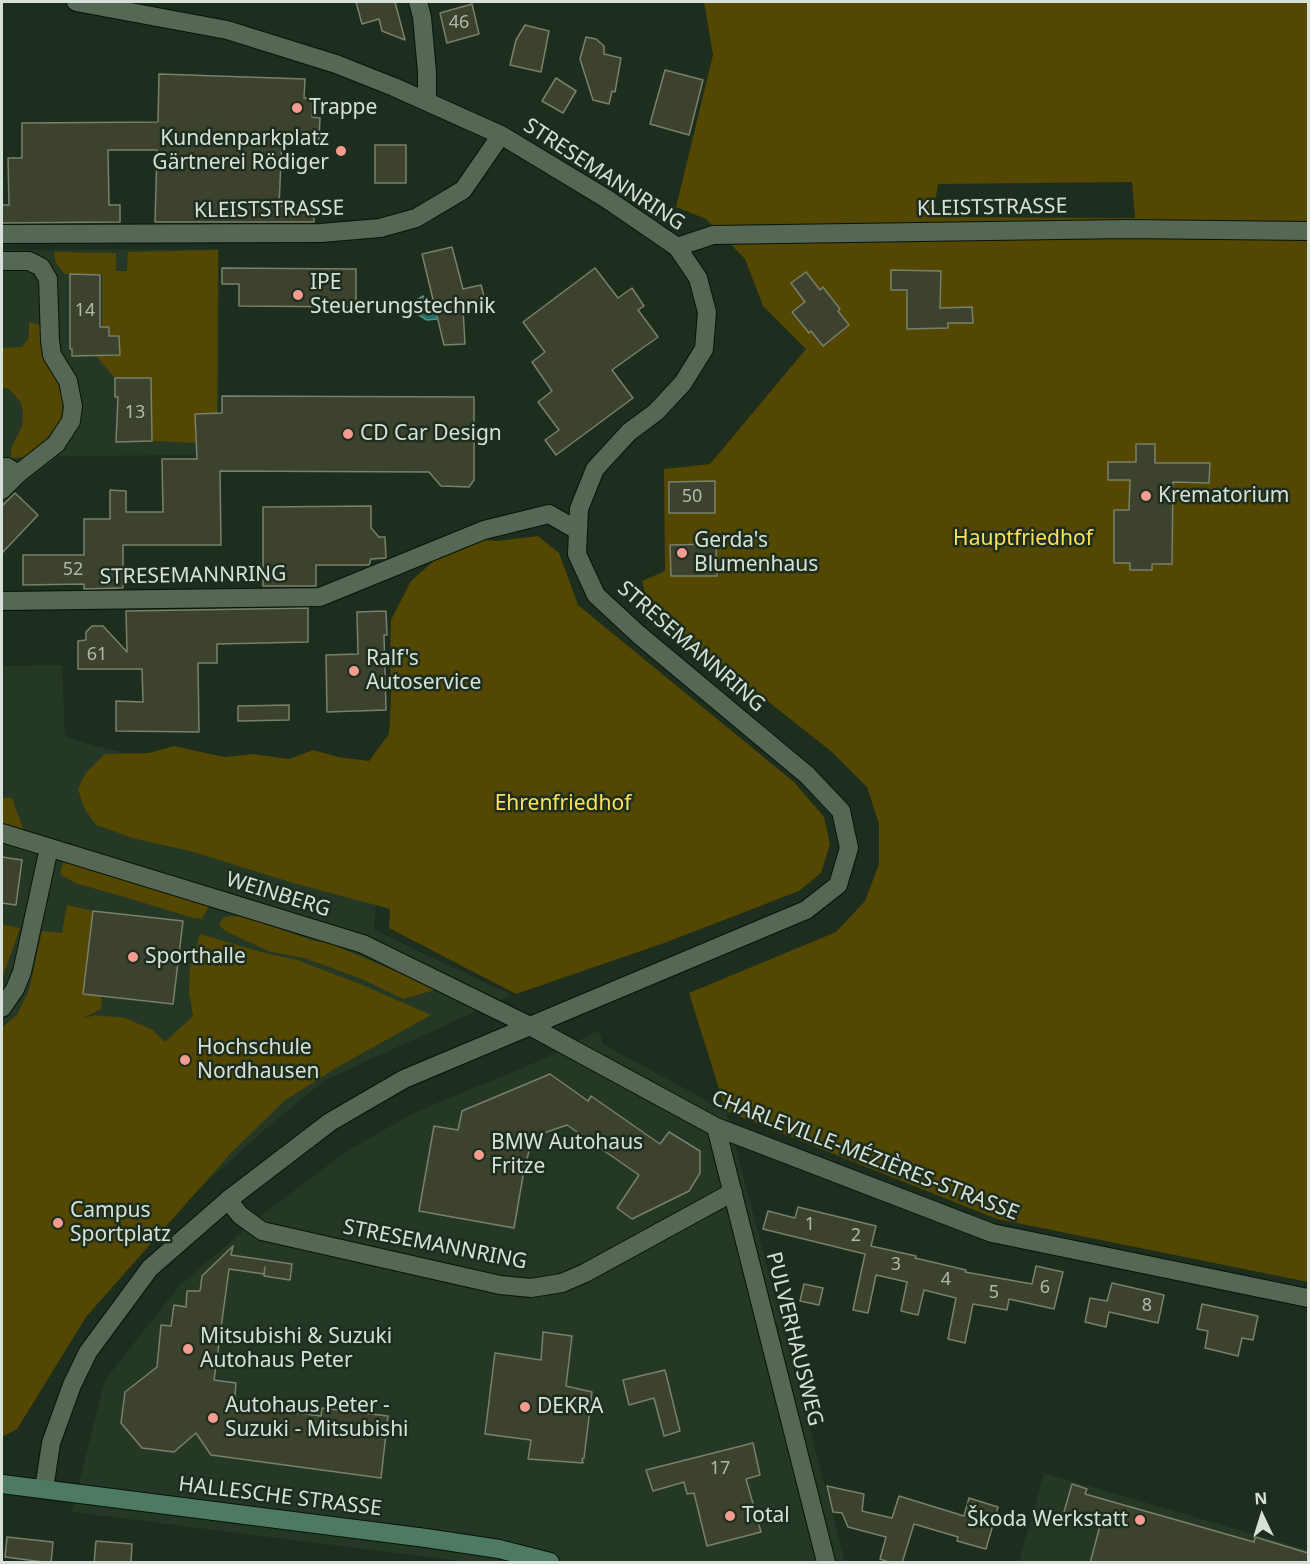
<!DOCTYPE html>
<meta charset="utf-8">
<style>
body{margin:0}
#map{position:relative;width:1310px;height:1564px;overflow:hidden;background:#1d2d1e;font-family:"Noto Sans",sans-serif}
canvas{display:block}
.frame{position:absolute;inset:0;border:3px solid #d7e1d7;pointer-events:none}
.north{position:absolute;left:1232px;top:1486px;width:60px;height:60px;-webkit-text-stroke:4px #1d2d1e;paint-order:stroke;rotate:356deg;font-size:16px;font-weight:700;line-height:24px;text-align:center;color:#d7e1d7}
.north::after{content:'';display:block;margin:auto;width:21px;height:27px;background:#d7e1d7;clip-path:polygon(50% 0,100% 100%,50% 72%,0 100%)}
</style>
<div id="map">
<canvas width="1310" height="1564"></canvas>
<div class="frame"></div>
<div class="north">N</div>
</div>
<script>
const context = document.querySelector('canvas').getContext('2d');
context.lineJoin = 'round';
function fillPath(path, color) {
  context.fillStyle = color;
  context.fill(path, 'evenodd');
}
function poly(rows) {
  const path = new Path2D();
  for (const r of rows) {
    path.moveTo(r[0], r[1]);
    for (let i = 2; i < r.length; i += 2) path.lineTo(r[i], r[i + 1]);
  }
  return path;
}
function stroke(path, color, width, dash) {
  context.strokeStyle = color;
  context.lineWidth = width;
  context.lineCap = dash ? 'butt' : 'round';
  context.setLineDash(dash || []);
  context.stroke(path);
}
function drawText(font, color, halo, rows, align = 'center') {
  context.font = font + ' "Noto Sans",sans-serif';
  context.lineWidth = 5;
  context.setLineDash([]);
  context.textBaseline = 'middle';
  context.strokeStyle = halo;
  context.fillStyle = color;
  for (const [text, x, y, turn = 0] of rows) {
    context.save();
    context.translate(x, y);
    context.rotate((+turn || 0) * Math.PI / 180);
    context.textAlign = isNaN(turn) ? turn : align;
    if (halo) context.strokeText(text, 0, 0);
    context.fillText(text, 0, 0);
    context.restore();
  }
}
fillPath(poly([
 [219,249,219,455,59,456,14,492,2,506,2,250],
 [62,665,65,736,91,745,250,782,383,809,374,930,512,995,325,1080,269,1126,182,1204,86,1317,17,1429,2,1437,2,666],
 [599,1030,603,1044,726,1111,845,1562,468,1562,72,1512,105,1380,179,1286,263,1214,350,1149,416,1112,551,1056],
 [1044,1473,1308,1550,1308,1562,1019,1562]
]), '#253826');
fillPath(poly([
 [704,2,1308,2,1308,1282,997,1219,726,1111,689,993,836,932,865,901,879,864,879,824,867,787,832,752,648,607,642,581,665,571,664,469,710,464,806,349,763,306,745,259,706,219,676,207,713,55],
 [1132,182,1135,218,933,217,938,184],
 [218,250,217,413,195,414,196,443,152,441,151,378,115,378,96,356,110,356,110,353,120,353,120,335,110,335,110,326,102,326,102,274,65,274,56,263,54,252,116,253,116,271,127,271,128,252],
 [29,322,40,325,44,357,60,386,63,400,61,419,48,437,26,457,11,458,11,449,22,426,23,413,21,403,14,394,7,388,2,388,2,348,22,347,29,338],
 [538,536,559,553,578,605,794,782,824,817,830,844,821,873,799,891,667,942,516,994,389,928,390,909,290,882,190,851,136,839,96,825,84,808,78,789,85,774,105,754,149,753,174,746,224,757,253,754,289,759,313,750,338,757,369,761,389,734,391,700,390,657,391,620,411,581,438,557,484,540,497,541],
 [2,798,12,798,24,831,2,823],
 [64,857,209,906,202,919,193,918,138,901,75,883,60,874],
 [67,905,93,911,83,993,102,996,101,1009,81,1019,95,1015,125,1018,153,1030,165,1042,193,1016,189,992,190,967,200,934,261,952,297,960,360,984,431,1015,336,1068,284,1101,230,1154,86,1317,17,1429,2,1437,2,1028,17,1015,29,990,42,931,62,933],
 [230,916,246,917,311,940,331,944,438,989,403,999,362,979,304,958,271,952,225,931,219,924,223,918],
 [2,924,20,928,2,979]
]), '#534701');
const water = poly([
 [423,296,440,316,437,319,427,320,414,312,411,307,415,301,423,296]
]);
fillPath(water, '#1f6f6d');
stroke(water, '#56918d', 1.5);
const building = poly([
 [356,2,395,2,405,40,382,31,379,19,362,24,356,2],
 [472,4,479,34,447,43,440,13,472,4],
 [525,25,549,31,541,72,510,65,516,40,525,25],
 [586,37,596,39,604,46,604,54,621,58,615,92,612,91,609,104,593,100,580,59,586,37],
 [665,70,703,80,689,135,650,124,665,70],
 [159,74,305,79,304,98,312,98,312,117,320,118,319,139,282,138,279,206,314,206,314,222,155,222,157,150,108,150,109,205,120,205,120,222,2,223,2,205,9,205,8,158,22,158,22,123,158,122,159,74],
 [556,78,576,91,563,113,542,101,556,78],
 [375,145,406,145,406,183,375,183,375,145],
 [452,247,463,289,481,285,486,304,463,309,465,344,444,345,422,254,452,247],
 [222,268,356,269,356,307,239,306,239,284,222,284,222,268],
 [595,268,618,298,632,288,644,306,638,310,658,337,612,370,633,398,556,455,545,440,559,430,538,402,552,391,532,362,545,352,523,322,595,268],
 [891,270,941,271,940,308,972,307,973,323,948,323,948,328,907,329,907,290,891,290,891,270],
 [806,272,820,290,823,287,840,309,838,311,849,325,823,346,811,331,809,333,792,312,805,302,791,283,806,272],
 [70,274,100,275,100,327,109,327,109,336,119,336,120,355,72,356,72,349,70,349,70,274],
 [115,378,151,378,152,441,116,442,118,397,115,397,115,378],
 [222,396,474,397,474,480,469,487,441,486,429,472,220,471,221,545,123,545,123,588,84,589,84,584,23,585,23,555,84,555,84,519,110,519,110,490,126,491,126,512,163,512,162,459,197,459,195,414,222,413,222,396],
 [1136,444,1155,444,1155,463,1210,463,1209,483,1173,482,1172,564,1152,564,1152,570,1130,570,1130,563,1114,563,1114,510,1129,510,1130,480,1108,480,1108,462,1136,462,1136,444],
 [715,481,715,513,669,513,669,482,715,481],
 [15,493,38,515,2,553,2,506,15,493],
 [371,506,371,528,379,537,385,537,386,558,371,559,369,565,316,565,316,586,263,586,263,507,371,506],
 [716,544,717,576,671,576,670,545,716,544],
 [308,608,308,642,217,644,217,663,198,663,199,732,116,731,116,701,143,702,142,669,78,669,78,641,86,640,86,632,92,626,103,626,127,652,126,611,308,608],
 [386,611,387,635,384,635,386,710,327,712,326,655,358,654,357,612,386,611],
 [289,705,289,720,238,721,238,706,289,705],
 [2,857,22,860,16,905,2,903,2,857],
 [93,911,183,921,173,1004,83,994,93,911],
 [550,1074,588,1101,591,1096,660,1144,669,1132,700,1151,700,1173,689,1191,632,1219,617,1208,639,1175,567,1125,538,1135,531,1144,524,1170,514,1228,419,1211,434,1126,458,1130,462,1111,550,1074],
 [798,1207,876,1226,871,1246,916,1256,915,1258,966,1270,965,1272,1032,1284,1036,1266,1063,1272,1054,1309,1009,1299,1007,1310,973,1304,965,1343,948,1339,956,1298,924,1290,918,1315,901,1311,907,1282,876,1275,868,1313,853,1310,865,1254,763,1229,768,1211,795,1218,798,1207],
 [233,1246,231,1255,292,1264,290,1280,264,1276,265,1267,264,1274,229,1269,214,1380,236,1383,234,1405,321,1416,322,1408,388,1416,381,1478,211,1455,196,1433,174,1452,142,1448,121,1423,125,1392,157,1367,161,1325,171,1326,174,1305,186,1307,187,1291,200,1291,202,1276,233,1246],
 [1112,1283,1164,1295,1158,1323,1109,1312,1106,1327,1085,1322,1090,1298,1107,1301,1112,1283],
 [804,1284,823,1288,819,1305,800,1301,804,1284],
 [1202,1304,1258,1316,1253,1340,1242,1338,1238,1356,1205,1348,1208,1331,1197,1329,1202,1304],
 [543,1332,572,1336,566,1386,592,1392,584,1458,582,1459,583,1463,528,1459,531,1440,485,1434,495,1353,541,1360,543,1332],
 [665,1370,680,1431,664,1436,654,1398,629,1405,623,1380,665,1370],
 [753,1443,760,1475,746,1479,761,1532,707,1546,694,1493,687,1494,684,1482,653,1491,646,1470,753,1443],
 [1072,1484,1087,1489,1085,1494,1254,1542,1255,1537,1308,1553,1308,1563,1090,1563,1101,1522,1064,1512,1072,1484],
 [827,1486,864,1494,862,1511,892,1518,899,1496,964,1516,969,1498,998,1507,986,1549,957,1541,958,1537,914,1524,902,1563,891,1563,880,1559,886,1537,848,1527,842,1513,833,1512,827,1486],
 [7,1537,53,1542,51,1563,5,1557,7,1537],
 [96,1541,132,1544,131,1563,94,1563,96,1541]
]);
fillPath(building, '#3c422e');
stroke(building, '#79816a', 1.5);
const street = poly([
 [418,2,422,17,427,72,427,100],
 [2,234,321,233,380,228,416,218,463,190,501,135],
 [677,247,713,235,1127,229,1308,231],
 [2,261,29,261,41,267,48,279,50,341,52,355,68,381,73,406,71,421,56,444,18,474,2,490],
 [2,467,7,467,18,474],
 [2,601,320,597,484,530,549,514,577,530],
 [2,833,363,944,530,1026,716,1127,992,1233,1308,1298],
 [2,1008,15,989,22,972,49,848],
 [716,1127,826,1562],
 [228,1200,240,1215,262,1231,500,1285,531,1288,562,1283,585,1273,733,1192],
 [44,1489,51,1443,72,1385,88,1352,150,1268,228,1200,330,1122,404,1079,806,910,838,885,849,848,841,811,807,775,638,634,596,595,577,554,579,509,595,469,629,432,656,412,683,383,704,349,707,312,698,278,677,247,607,199,501,135,394,87,336,64,227,30,76,2]
]);
const secondary = poly([
 [2,1484,426,1538,499,1549,550,1562]
]);
stroke(street, '#071507', 20);
stroke(secondary, '#071507', 20);
stroke(street, '#566756', 18);
stroke(secondary, '#4e7a64', 18);
for (const [x, y, r, color] of [
 [297,108,6,"#f59c91"],
 [341,151,6,"#f59c91"],
 [298,295,6,"#f59c91"],
 [348,434,6,"#f59c91"],
 [1146,496,6,"#f59c91"],
 [682,553,6,"#f59c91"],
 [354,671,6,"#f59c91"],
 [133,957,6,"#f59c91"],
 [185,1060,6,"#f59c91"],
 [479,1155,6,"#f59c91"],
 [58,1223,6,"#f59c91"],
 [188,1349,6,"#f59c91"],
 [525,1407,6,"#f59c91"],
 [213,1418,6,"#f59c91"],
 [730,1516,6,"#f59c91"],
 [1140,1520,6,"#f59c91"]
]) {
  const dot = new Path2D();
  dot.arc(x, y, r, 0, 2 * Math.PI);
  context.fillStyle = color;
  context.fill(dot);
  stroke(dot, '#1d2d1e', 2);
}
drawText('18px', '#b0b9ad', null, [
 ["46",459,23],
 ["14",85,311],
 ["13",135,413],
 ["50",692,497],
 ["52",73,570],
 ["61",97,655],
 ["1",810,1225],
 ["2",856,1236],
 ["3",896,1265],
 ["4",946,1280],
 ["6",1045,1288],
 ["5",994,1293],
 ["8",1147,1306],
 ["17",720,1469]
]);
drawText('21px', '#d7e1d7', '#1d2d1e', [
 ["Trappe",309,108],
 ["Kundenparkplatz",329,139,"right"],
 ["Gärtnerei Rödiger",329,163,"right"],
 ["IPE",310,283],
 ["Steuerungstechnik",310,307],
 ["CD Car Design",360,434],
 ["Krematorium",1158,496],
 ["Gerda's",694,541],
 ["Blumenhaus",694,565],
 ["Ralf's",366,659],
 ["Autoservice",366,683],
 ["Sporthalle",145,957],
 ["Hochschule",197,1048],
 ["Nordhausen",197,1072],
 ["BMW Autohaus",491,1143],
 ["Fritze",491,1167],
 ["Campus",70,1211],
 ["Sportplatz",70,1235],
 ["Mitsubishi & Suzuki",200,1337],
 ["Autohaus Peter",200,1361],
 ["Autohaus Peter -",225,1406],
 ["Suzuki - Mitsubishi",225,1430],
 ["DEKRA",537,1407],
 ["Total",742,1516],
 ["Škoda Werkstatt",1128,1520,"right"]
], 'left');
drawText('21px', '#d7e1d7', '#1d2d1e', [
 ["STRESEMANNRING",604,175,33],
 ["KLEISTSTRASSE",992,208,-1],
 ["KLEISTSTRASSE",269,210,-1],
 ["STRESEMANNRING",193,576,-1],
 ["STRESEMANNRING",691,647,41],
 ["WEINBERG",278,895,17],
 ["CHARLEVILLE-MÉZIÈRES-STRASSE",865,1156,21],
 ["STRESEMANNRING",435,1245,11],
 ["PULVERHAUSWEG",794,1339,76],
 ["HALLESCHE STRASSE",280,1497,7]
]);
drawText('21px', '#fce15a', '#1d2d1e', [
 ["Hauptfriedhof",1023,539],
 ["Ehrenfriedhof",563,804]
]);
</script>
